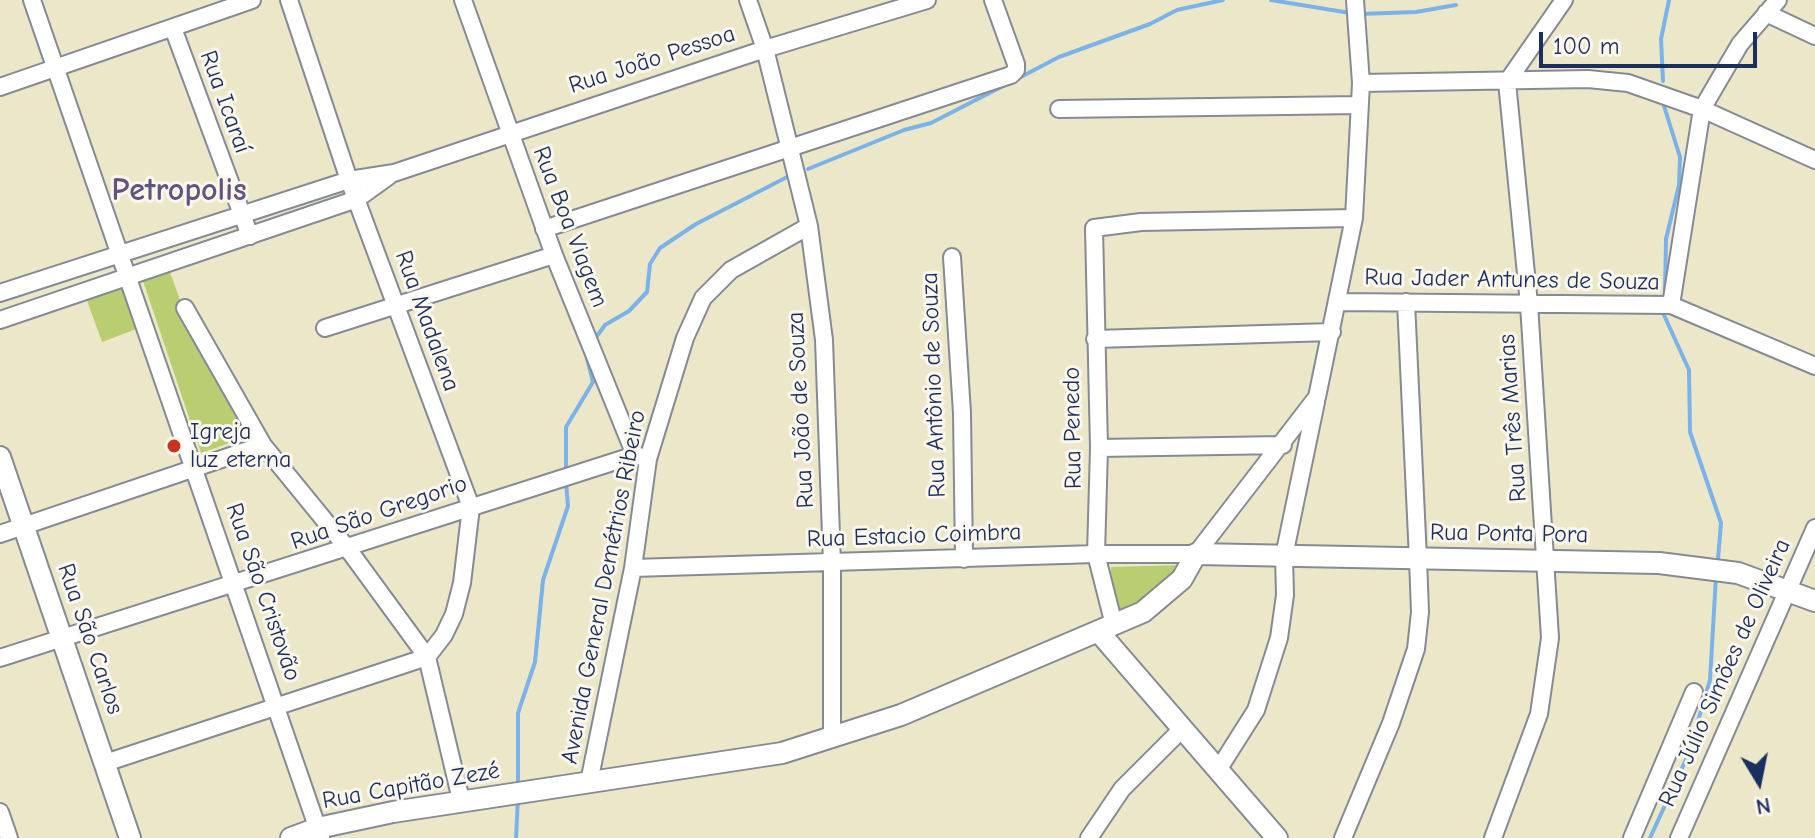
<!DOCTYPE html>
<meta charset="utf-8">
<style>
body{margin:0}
#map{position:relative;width:1815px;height:838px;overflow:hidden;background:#ede7c9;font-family:"Comic Neue",sans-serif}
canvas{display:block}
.north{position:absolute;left:1719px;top:742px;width:80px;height:80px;-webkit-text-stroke:6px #fbf7ec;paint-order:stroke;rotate:170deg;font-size:22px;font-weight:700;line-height:32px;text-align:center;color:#1b2f5e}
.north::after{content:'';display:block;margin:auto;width:28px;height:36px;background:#1b2f5e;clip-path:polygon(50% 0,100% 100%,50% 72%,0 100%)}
.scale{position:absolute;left:1539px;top:32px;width:218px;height:36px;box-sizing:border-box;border:4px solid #1b2f5e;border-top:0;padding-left:10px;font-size:24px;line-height:28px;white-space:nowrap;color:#1b2f5e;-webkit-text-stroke:6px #fbf7ec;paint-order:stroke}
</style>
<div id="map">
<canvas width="1815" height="838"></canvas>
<div class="north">N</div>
<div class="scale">100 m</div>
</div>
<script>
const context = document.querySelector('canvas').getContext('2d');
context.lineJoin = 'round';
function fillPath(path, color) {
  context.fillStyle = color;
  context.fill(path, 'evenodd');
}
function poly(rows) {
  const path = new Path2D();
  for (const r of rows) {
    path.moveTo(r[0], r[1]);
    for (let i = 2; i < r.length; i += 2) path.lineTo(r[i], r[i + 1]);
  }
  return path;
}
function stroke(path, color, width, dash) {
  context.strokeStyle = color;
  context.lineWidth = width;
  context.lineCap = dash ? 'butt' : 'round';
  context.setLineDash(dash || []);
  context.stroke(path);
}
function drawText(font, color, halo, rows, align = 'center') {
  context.font = font + ' "Comic Neue",sans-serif';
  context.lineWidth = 6;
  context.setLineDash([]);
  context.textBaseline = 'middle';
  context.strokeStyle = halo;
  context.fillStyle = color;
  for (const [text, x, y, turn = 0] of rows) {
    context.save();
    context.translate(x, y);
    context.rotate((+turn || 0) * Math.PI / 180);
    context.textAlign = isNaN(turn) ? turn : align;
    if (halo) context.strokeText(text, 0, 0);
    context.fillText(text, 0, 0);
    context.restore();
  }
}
fillPath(poly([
 [168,267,183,308,253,435,201,453,141,275],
 [122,282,139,328,102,342,85,295],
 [1186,565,1166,591,1109,625,1111,567]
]), '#b9cd71');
stroke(poly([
 [1271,0,1350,13],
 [1359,14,1416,12,1456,5],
 [1017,79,1059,57,1150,24,1177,10,1223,0],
 [1663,81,1661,39,1669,0],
 [1664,106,1680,157,1679,185,1666,239,1665,293],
 [808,169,904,130,931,123,1005,85],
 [1664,315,1689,370,1690,432,1721,523,1718,559],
 [594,340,605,325,629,311,647,292,650,264,660,248,696,224,791,175],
 [566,473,566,427,593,382,586,354],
 [518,785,518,713,535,662,543,580,568,506,566,482],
 [516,838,518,798],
 [1650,838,1688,755,1710,680,1716,576]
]), '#79b3ea', 4);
const minor = poly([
 [32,0,321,838],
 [289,0,349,180,471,507,462,583,454,614,444,635,427,657],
 [463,0,554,255,635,455,642,457],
 [748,0,765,49,809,226,824,340,832,563,832,737],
 [1766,13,1815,36],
 [173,28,250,236],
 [1361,83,1588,79,1628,83,1702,109,1815,160],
 [0,87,252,0],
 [1059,109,1360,105],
 [544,229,1011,75,1016,70,1016,64,993,0],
 [952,257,962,413,964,559],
 [0,293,349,180,394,173,765,49,927,0],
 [1340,302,1671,305,1815,366],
 [1671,305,1702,109,1740,44,1778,0],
 [185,308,263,445,348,549,427,657,461,800],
 [0,320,357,199,389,176],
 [325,328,554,255],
 [1095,339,1332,332],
 [1099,448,1283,445],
 [0,534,263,445],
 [633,568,1096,554,1196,554,1317,397,1354,218,1361,83,1355,0],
 [1114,625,1096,554,1099,448,1094,228,1141,222,1354,218],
 [0,658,635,455],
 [105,763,427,657],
 [1218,770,1256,710,1279,638,1285,595,1284,556,1316,402],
 [589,782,633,568,648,459,685,338,703,298,731,270,809,226],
 [0,812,9,838],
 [1089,838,1122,789,1182,729],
 [1343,838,1391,723,1416,649,1420,612,1418,559,1406,302],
 [1493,838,1539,714,1550,638,1529,304,1507,82,1564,0],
 [1632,838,1694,692],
 [1679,838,1815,528]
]);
const tertiary = poly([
 [0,457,130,838],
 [1098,631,1277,838],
 [291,838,318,828,393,812,782,753,832,737,901,715,1143,612,1182,579,1196,554,1659,563,1738,573,1815,601]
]);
stroke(minor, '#848b94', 20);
stroke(tertiary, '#848b94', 24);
stroke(minor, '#fff', 16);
stroke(tertiary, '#fff', 20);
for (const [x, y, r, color] of [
 [174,446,8,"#c8321e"]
]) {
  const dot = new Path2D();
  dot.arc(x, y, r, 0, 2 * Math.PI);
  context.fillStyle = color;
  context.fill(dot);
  stroke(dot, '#fbf7ec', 3);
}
drawText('24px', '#1b2f5e', '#fbf7ec', [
 ["Rua João Pessoa",652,60,-18],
 ["Rua Icaraí",225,102,70],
 ["Rua Boa Viagem",570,227,69],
 ["Rua Jader Antunes de Souza",1512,280,1],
 ["Rua Madalena",427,321,70],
 ["Rua Antônio de Souza",934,385,-92],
 ["Rua João de Souza",801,410,-93],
 ["Rua Três Marias",1513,418,-94],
 ["Rua Penedo",1073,428,-91],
 ["Rua São Gregorio",379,513,-19],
 ["Rua Ponta Pora",1509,534,1],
 ["Rua Estacio Coimbra",914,536,-2],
 ["Avenida General Demétrios Ribeiro",604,587,-79],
 ["Rua São Cristovão",263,592,71],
 ["Rua São Carlos",90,639,71],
 ["Rua Júlio Simões de Oliveira",1725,673,-66],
 ["Rua Capitão Zezé",411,786,-10]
]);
drawText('24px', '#1b2f5e', '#fbf7ec', [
 ["Igreja",190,432],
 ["luz eterna",190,460]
], 'left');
drawText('bold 32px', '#5f567f', '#fbf7ec', [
 ["Petropolis",179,191]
]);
</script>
